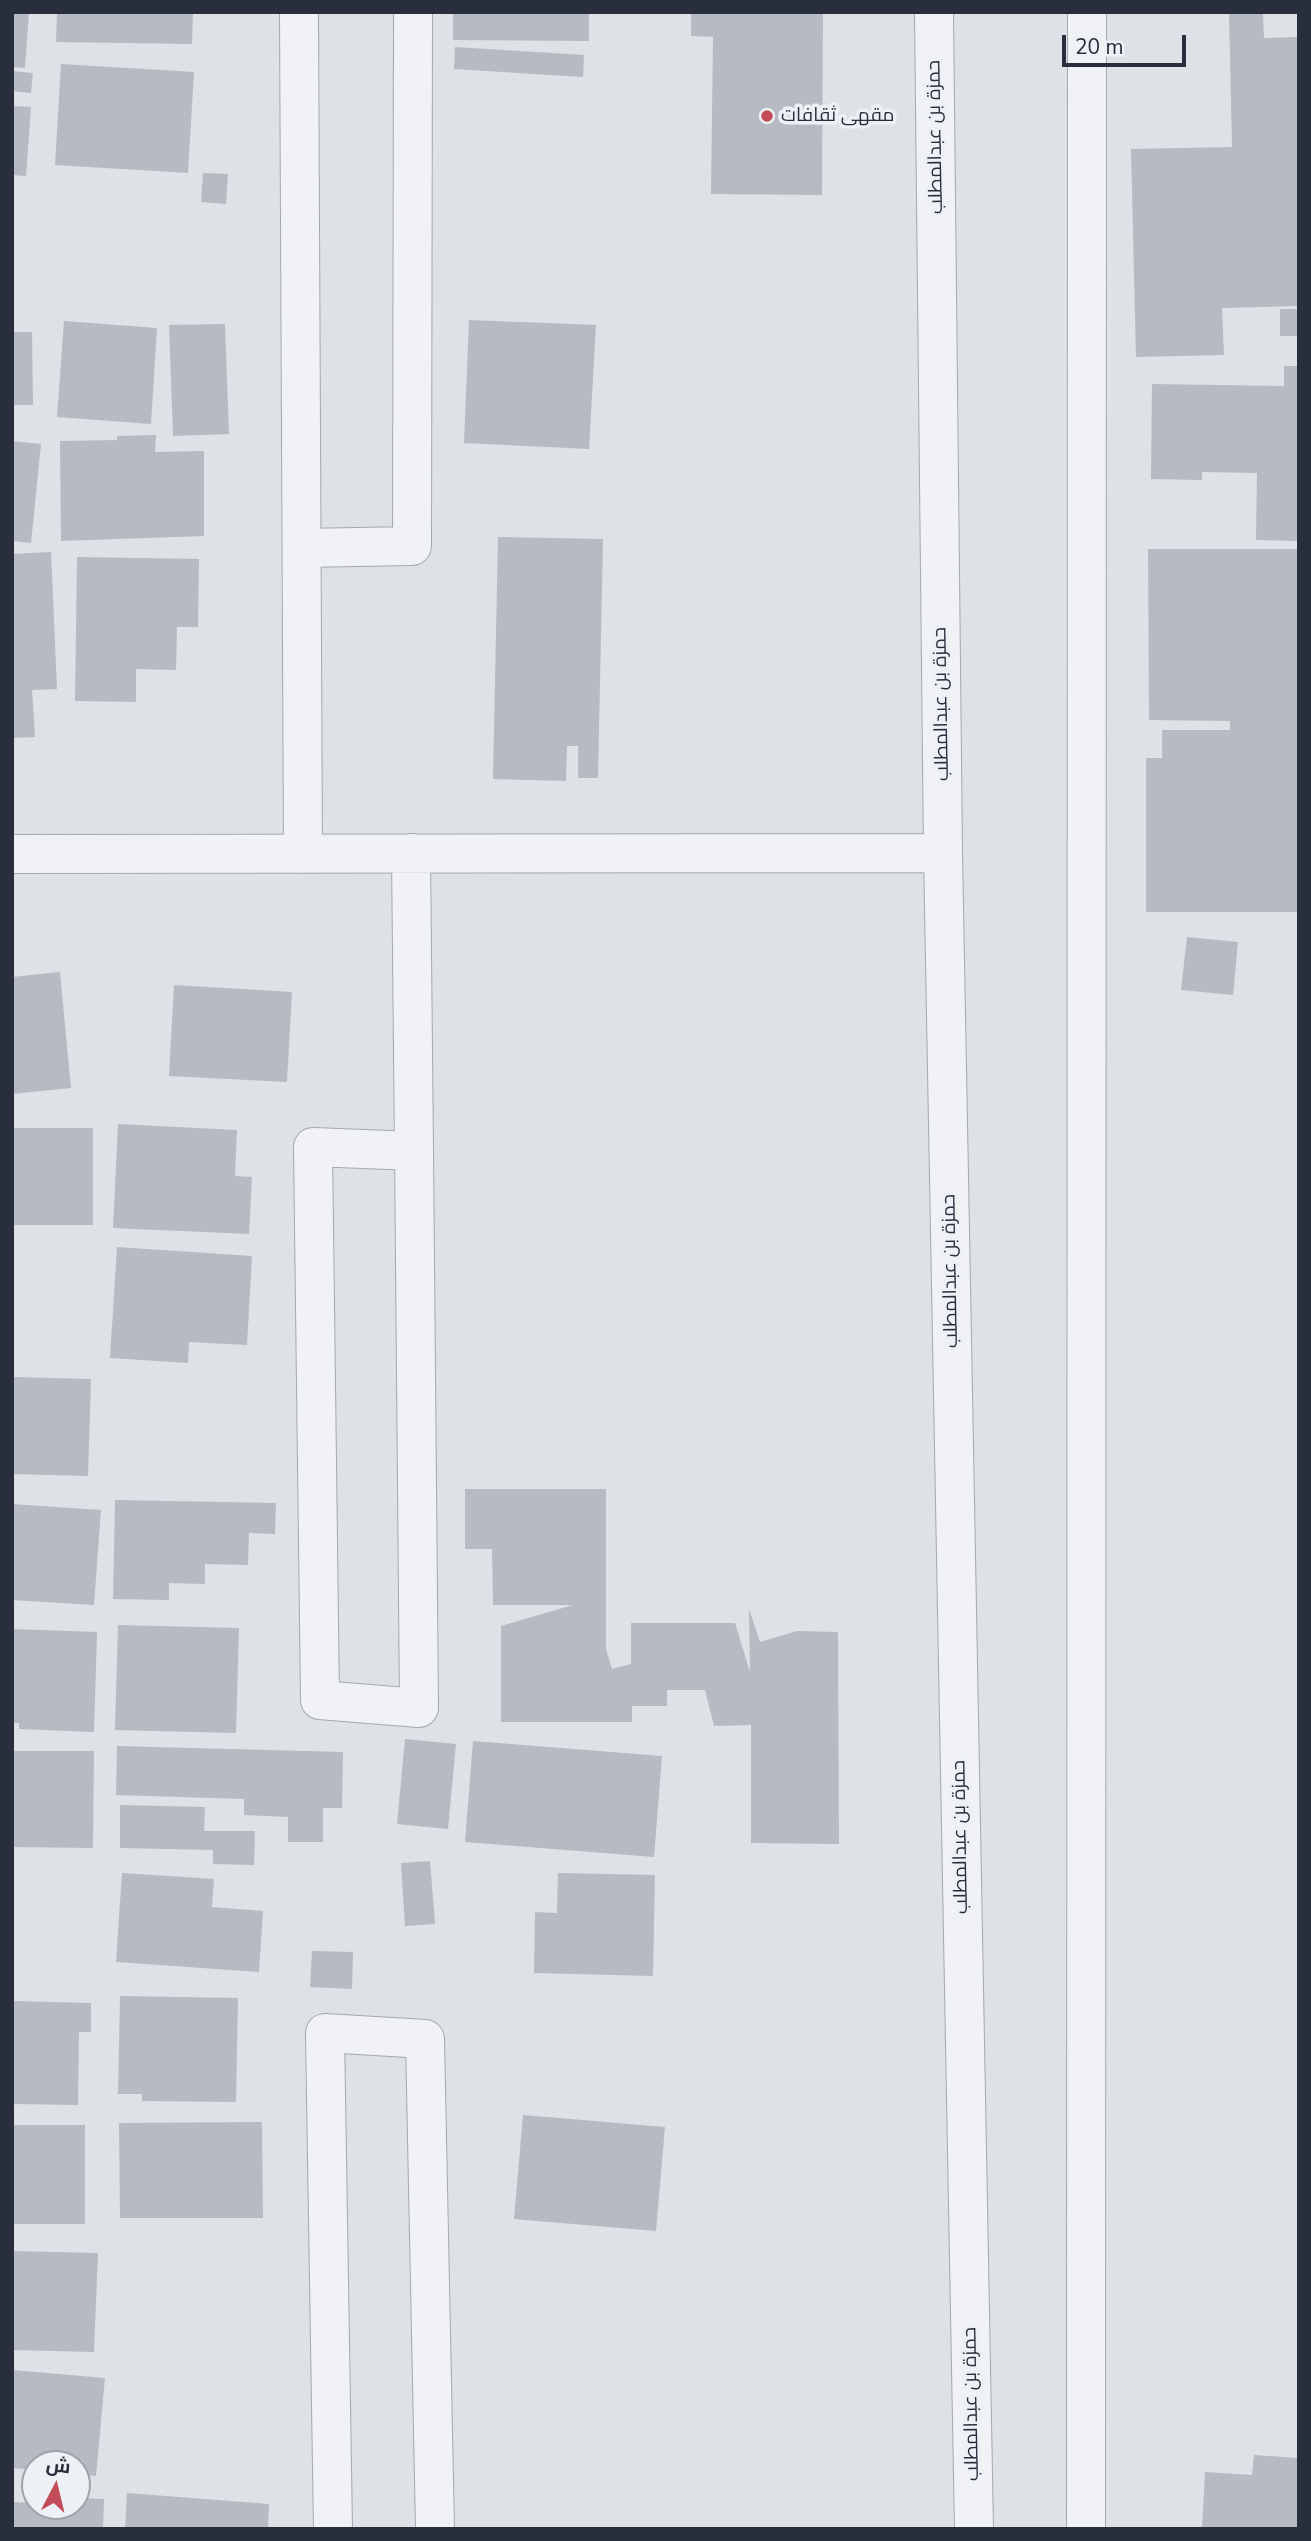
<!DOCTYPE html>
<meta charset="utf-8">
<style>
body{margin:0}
#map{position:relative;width:1311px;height:2541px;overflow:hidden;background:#dee1e6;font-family:"Nunito Sans",Cairo,sans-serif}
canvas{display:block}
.frame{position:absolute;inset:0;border:14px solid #282e3c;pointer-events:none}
.north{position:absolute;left:21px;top:2450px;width:70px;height:70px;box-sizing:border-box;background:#edf0f4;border:2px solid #9ea2aa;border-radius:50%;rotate:7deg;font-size:19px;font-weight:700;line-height:28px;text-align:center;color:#282e3c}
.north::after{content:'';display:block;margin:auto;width:24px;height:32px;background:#c24c57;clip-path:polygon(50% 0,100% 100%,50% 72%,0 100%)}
.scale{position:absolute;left:1062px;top:35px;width:124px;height:32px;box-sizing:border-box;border:4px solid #282e3c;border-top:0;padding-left:9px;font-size:21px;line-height:24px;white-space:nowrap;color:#282e3c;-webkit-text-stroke:5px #edf0f4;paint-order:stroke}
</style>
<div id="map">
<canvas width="1311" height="2541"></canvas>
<div class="frame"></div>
<div class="north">ش</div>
<div class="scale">20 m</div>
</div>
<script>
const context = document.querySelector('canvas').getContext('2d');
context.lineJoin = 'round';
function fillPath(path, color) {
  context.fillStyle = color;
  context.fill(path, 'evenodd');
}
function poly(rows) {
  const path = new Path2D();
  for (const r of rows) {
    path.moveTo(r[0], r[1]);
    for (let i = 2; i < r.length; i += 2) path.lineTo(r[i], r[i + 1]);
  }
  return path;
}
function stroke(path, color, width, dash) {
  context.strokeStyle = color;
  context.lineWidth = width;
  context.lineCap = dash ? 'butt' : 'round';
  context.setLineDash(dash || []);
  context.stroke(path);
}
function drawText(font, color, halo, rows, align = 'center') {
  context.font = font + ' "Nunito Sans",Cairo,sans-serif';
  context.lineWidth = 7;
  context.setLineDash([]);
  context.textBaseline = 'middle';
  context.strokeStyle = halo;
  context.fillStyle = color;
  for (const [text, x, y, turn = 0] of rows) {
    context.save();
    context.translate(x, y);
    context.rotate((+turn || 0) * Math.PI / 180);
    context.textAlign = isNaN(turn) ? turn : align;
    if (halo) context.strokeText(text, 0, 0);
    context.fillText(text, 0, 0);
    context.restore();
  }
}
fillPath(poly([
 [12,12,29,12,25,68,12,67],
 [57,12,193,12,192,44,56,42],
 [453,12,589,12,589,41,453,40],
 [691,12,823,12,822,195,711,194,713,37,691,36],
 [1229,12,1263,12,1264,38,1299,37,1299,306,1222,308,1224,355,1136,357,1131,149,1232,147],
 [455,47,584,55,583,77,454,69],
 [61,64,194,72,188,173,55,165],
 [12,71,33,73,31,93,12,91],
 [12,106,31,107,26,176,12,175],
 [203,173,228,174,226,204,201,202],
 [1280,309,1299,309,1299,336,1280,336],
 [469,320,596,325,589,449,464,443],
 [64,321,157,328,151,424,57,417],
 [225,324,229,434,173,436,169,325],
 [12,332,32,332,33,405,12,405],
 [1284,366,1299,366,1299,541,1256,540,1257,473,1202,472,1202,480,1151,479,1152,384,1284,386],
 [156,435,155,452,204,451,204,536,61,541,60,441,117,440,117,436],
 [12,441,41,444,31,543,12,541],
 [498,537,603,539,598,778,578,778,578,746,567,746,566,781,493,779],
 [1148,549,1299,549,1299,912,1146,912,1146,758,1162,758,1162,730,1230,730,1230,721,1149,720],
 [51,552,57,689,32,690,35,737,12,738,12,554],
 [77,557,199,559,198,627,177,627,176,670,136,669,136,702,75,701],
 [1187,937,1238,942,1233,995,1181,990],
 [60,972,71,1088,12,1094,12,977],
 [174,985,292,992,287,1082,169,1076],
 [118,1124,237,1130,235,1176,252,1177,249,1234,113,1228],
 [12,1128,93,1128,93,1225,12,1225],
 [117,1247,252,1256,247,1345,189,1342,188,1363,110,1358],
 [12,1377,91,1379,88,1476,12,1474],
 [465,1489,606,1489,606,1649,612,1669,631,1664,631,1623,735,1623,750,1672,749,1609,760,1642,797,1631,838,1632,839,1844,751,1843,751,1725,714,1726,705,1690,667,1690,667,1706,632,1706,632,1722,501,1722,501,1626,573,1605,493,1605,492,1549,465,1549],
 [115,1500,276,1503,275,1534,249,1533,248,1565,205,1564,205,1584,169,1583,169,1600,113,1599],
 [12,1504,101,1510,94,1605,12,1600],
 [118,1625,239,1628,236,1733,115,1730],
 [12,1629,97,1632,94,1732,19,1729,19,1723,12,1723],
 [405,1739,456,1744,448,1829,397,1824],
 [473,1741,662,1756,654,1857,465,1842],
 [117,1746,343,1752,342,1808,323,1808,323,1842,288,1842,288,1817,244,1815,244,1799,116,1795],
 [12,1751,94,1751,93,1848,12,1847],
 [120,1805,205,1807,204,1831,255,1831,254,1865,213,1864,213,1850,120,1848],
 [430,1861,435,1924,405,1926,401,1863],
 [122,1873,214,1879,212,1907,263,1911,259,1972,116,1962],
 [558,1873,655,1875,653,1976,534,1973,535,1912,557,1913],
 [312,1951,353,1952,352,1989,310,1987],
 [120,1996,238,1998,236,2102,142,2101,142,2094,118,2094],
 [12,2001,91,2003,91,2032,79,2032,78,2105,12,2104],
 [523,2115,665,2127,656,2231,514,2219],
 [262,2122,263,2218,120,2218,119,2123],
 [12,2125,85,2125,85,2224,12,2224],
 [12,2251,98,2253,94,2352,12,2350],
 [12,2370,105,2378,96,2476,77,2474,77,2464,35,2464,35,2470,12,2468],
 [1254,2455,1299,2458,1299,2529,1202,2529,1205,2472,1252,2475],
 [127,2493,269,2504,268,2529,125,2529],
 [77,2498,104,2499,103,2529,12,2529,12,2502,35,2503,35,2506,77,2506]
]), '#b6bac2');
const minor = poly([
 [299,12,303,854],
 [934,12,943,853,974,2529],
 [302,548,412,546,413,12],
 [411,853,414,1151,419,1708,320,1700,313,1147,414,1151],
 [12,854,943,853],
 [333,2529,325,2033,425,2039,435,2529],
 [1086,2529,1087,12]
]);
stroke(minor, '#a4a8b0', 40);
stroke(minor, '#f0f2f5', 38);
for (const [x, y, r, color] of [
 [767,116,7,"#c24c57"]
]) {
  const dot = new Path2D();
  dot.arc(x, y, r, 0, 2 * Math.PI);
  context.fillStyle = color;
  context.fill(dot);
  stroke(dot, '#edf0f4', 2.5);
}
drawText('19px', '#282e3c', '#edf0f4', [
 ["مقهى ثقافات",781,116]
], 'left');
drawText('19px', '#282e3c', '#edf0f4', [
 ["حمزة بن عبدالمطلب",936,137,-91],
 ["حمزة بن عبدالمطلب",942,704,-91],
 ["حمزة بن عبدالمطلب",951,1271,-91],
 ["حمزة بن عبدالمطلب",961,1837,-91],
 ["حمزة بن عبدالمطلب",972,2404,-91]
]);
</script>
